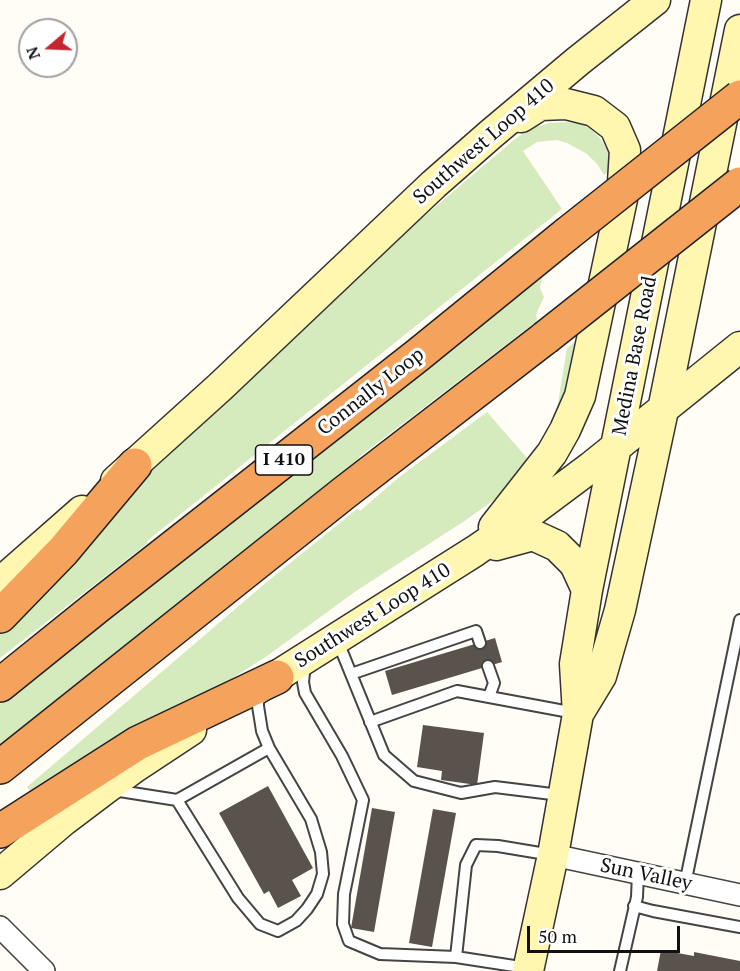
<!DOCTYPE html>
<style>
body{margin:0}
#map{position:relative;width:740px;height:971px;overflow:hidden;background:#fffdf5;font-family:"PT Serif",serif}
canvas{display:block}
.north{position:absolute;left:18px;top:18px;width:60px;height:60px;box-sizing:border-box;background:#fff;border:2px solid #a0a0a0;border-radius:50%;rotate:251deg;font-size:16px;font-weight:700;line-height:24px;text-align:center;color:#111}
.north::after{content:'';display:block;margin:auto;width:21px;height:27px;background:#c4262e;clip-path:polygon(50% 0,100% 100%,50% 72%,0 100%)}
.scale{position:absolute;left:527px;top:926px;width:153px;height:27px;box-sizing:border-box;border:3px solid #111;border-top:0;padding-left:8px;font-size:18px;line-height:21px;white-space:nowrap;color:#111;-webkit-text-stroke:4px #fff;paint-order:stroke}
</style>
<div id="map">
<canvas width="740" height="971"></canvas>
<div class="north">N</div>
<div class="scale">50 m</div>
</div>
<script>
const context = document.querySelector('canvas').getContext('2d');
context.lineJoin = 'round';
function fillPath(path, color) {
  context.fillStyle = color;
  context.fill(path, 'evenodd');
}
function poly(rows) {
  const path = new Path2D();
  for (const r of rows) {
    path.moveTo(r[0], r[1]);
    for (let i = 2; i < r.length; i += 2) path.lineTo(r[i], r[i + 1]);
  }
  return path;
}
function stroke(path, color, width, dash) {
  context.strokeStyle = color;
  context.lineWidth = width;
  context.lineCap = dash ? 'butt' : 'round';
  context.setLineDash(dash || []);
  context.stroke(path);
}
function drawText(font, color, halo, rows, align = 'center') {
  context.font = font + ' "PT Serif",serif';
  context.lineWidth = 6;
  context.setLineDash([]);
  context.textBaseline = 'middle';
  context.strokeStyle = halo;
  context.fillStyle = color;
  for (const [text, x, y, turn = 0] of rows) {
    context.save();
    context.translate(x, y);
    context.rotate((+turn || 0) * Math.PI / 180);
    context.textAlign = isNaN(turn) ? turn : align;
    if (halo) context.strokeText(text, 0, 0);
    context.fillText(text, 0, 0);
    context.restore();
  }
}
fillPath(poly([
 [566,122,580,124,589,128,599,137,607,149,614,167,604,175,597,164,587,154,567,143,557,140,537,142,523,151,562,209,147,541,148,543,0,658,0,629,145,477,380,254,515,139,534,127,550,123],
 [543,275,540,288,544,297,536,314,537,321,359,457,360,462,0,748,0,704,520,290,524,290],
 [575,342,559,419,528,471,498,497,466,520,356,591,267,656,242,672,36,798,27,787,268,581,357,509,360,511,398,478,487,412,528,459,542,445,556,415,567,348]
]), '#d5ebbd');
fillPath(poly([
 [495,638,502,662,392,695,385,671],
 [423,725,484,733,477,785,441,780,442,771,417,767],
 [268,786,313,868,292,880,301,896,278,908,269,891,264,894,219,813],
 [372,808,395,812,374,932,351,928],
 [433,809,456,813,432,947,409,943],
 [661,950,694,956,694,952,740,961,740,971,657,971]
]), '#5a524d');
const lane = poly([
 [338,642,384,755,414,781,461,793,495,787,560,795],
 [305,664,303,682,305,693,342,756,363,800,344,894,343,924,349,941,380,954,456,957,527,968],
 [488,666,494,683,489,697],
 [351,674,476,631,480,643],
 [370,722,457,691,575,713],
 [113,790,177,800,269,748],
 [177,800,238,898,260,924,278,931,296,921,307,909,317,894,323,874,321,852,311,819,269,748,262,731,258,706,258,700,262,693],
 [685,884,740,620],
 [634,906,653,911,740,927],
 [456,957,466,865,476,845,498,846,552,855],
 [620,971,637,897,638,873]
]);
const street = poly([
 [553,855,740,895],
 [0,927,44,971]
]);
const secondary = poly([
 [116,481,220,387,434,184,491,134,578,61,655,0],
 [494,527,552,453,565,430,580,396,622,199,625,150,615,127,594,111,566,104,540,105,521,117],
 [496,545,533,535,557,546,575,564,587,590],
 [0,583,82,511],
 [255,690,475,551,520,520,591,467,740,347],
 [578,714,601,676,620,610,663,410,740,30],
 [0,874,64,820,105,789,135,767,191,730],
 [528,971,553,855,578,714,575,664,587,590,706,0]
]);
const highway = poly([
 [0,616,63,551,135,465],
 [0,685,98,606,418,355,567,234],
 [0,767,344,493,545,338],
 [0,831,138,743,277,677]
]);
stroke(lane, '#444', 14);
stroke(street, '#444', 24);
stroke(secondary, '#333', 33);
stroke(highway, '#222', 36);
stroke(lane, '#fff', 10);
stroke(street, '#fff', 21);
stroke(secondary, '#fff6b0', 30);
stroke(highway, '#f5a25d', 33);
const highwayBridge = poly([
 [567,234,740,97],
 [545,338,740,184]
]);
stroke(highwayBridge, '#222', 36, []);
stroke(highwayBridge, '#f5a25d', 33);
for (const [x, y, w] of [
 [284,460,57]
]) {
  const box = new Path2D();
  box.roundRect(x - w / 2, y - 15, w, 30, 4.5);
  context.fillStyle = '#fff';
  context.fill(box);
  stroke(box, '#111', 1.5);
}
drawText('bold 18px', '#111', null, [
 ["I 410",284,460]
]);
drawText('20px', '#111', '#fff', [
 ["Southwest Loop 410",484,142,-41],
 ["Medina Base Road",635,356,-79],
 ["Connally Loop",371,392,-38],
 ["Southwest Loop 410",373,616,-32],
 ["Sun Valley",646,875,12]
]);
</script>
